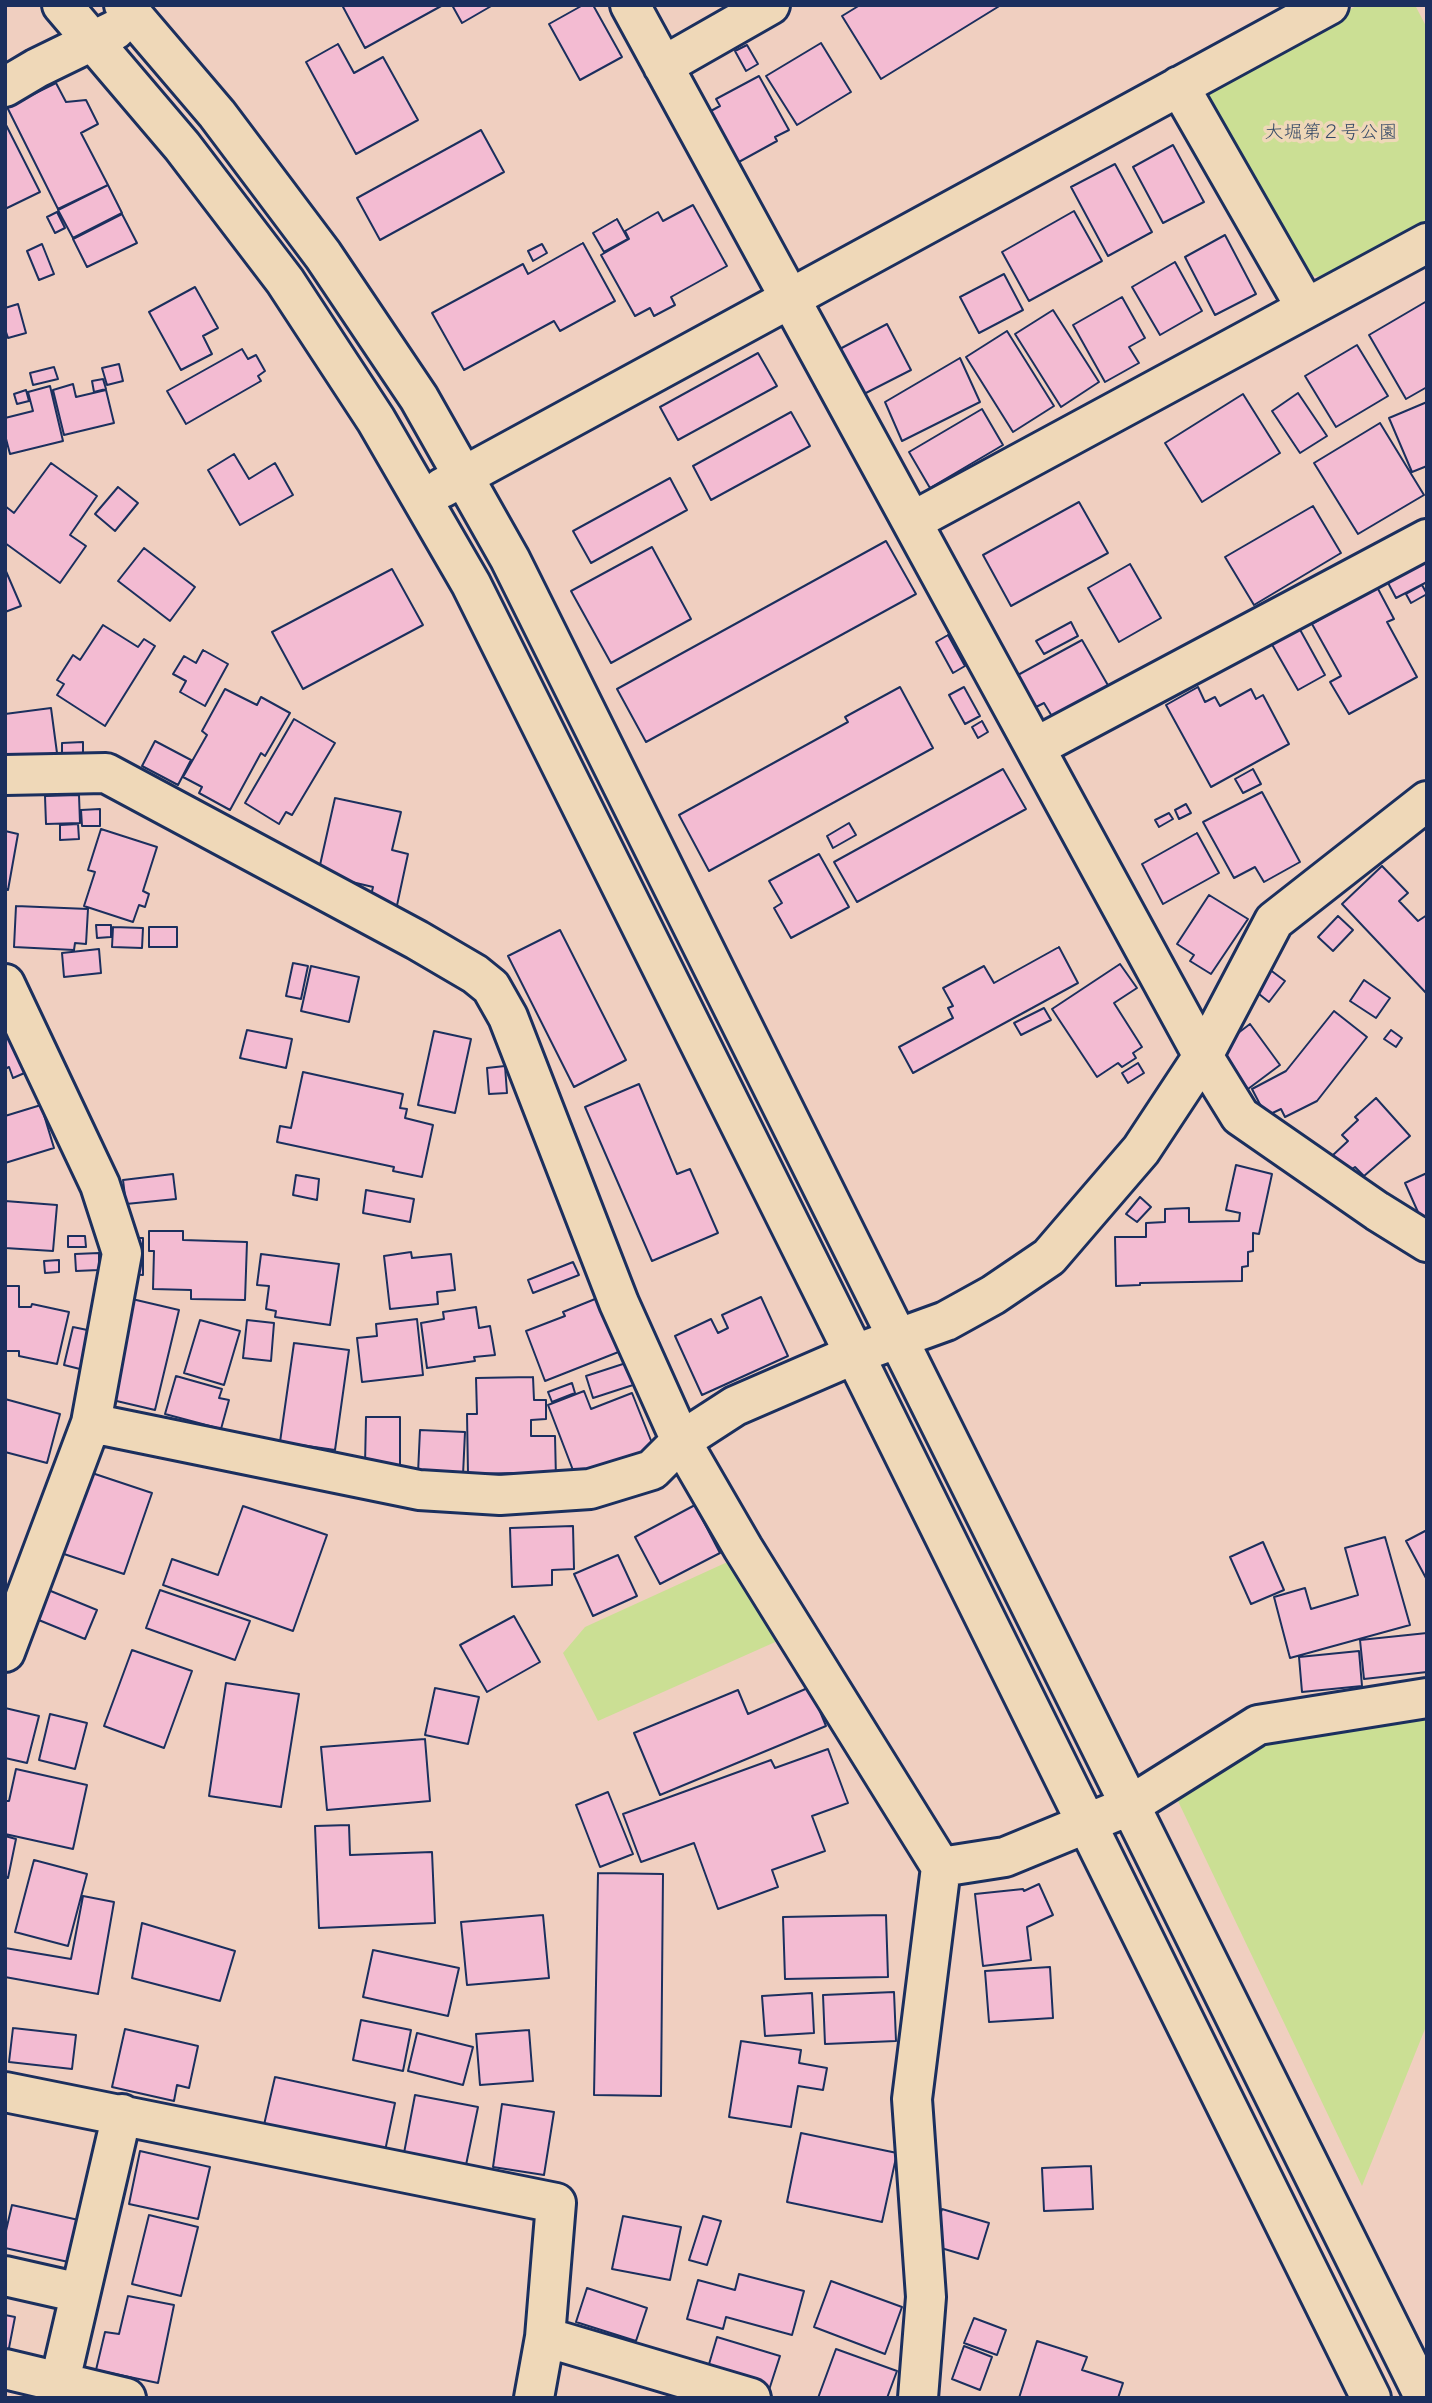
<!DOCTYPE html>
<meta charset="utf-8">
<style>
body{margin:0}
#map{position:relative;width:1432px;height:2403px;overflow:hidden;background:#f0cfc0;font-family:Mali,sans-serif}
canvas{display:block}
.frame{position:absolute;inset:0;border:7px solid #1b2f5e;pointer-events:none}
</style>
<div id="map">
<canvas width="1432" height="2403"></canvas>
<div class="frame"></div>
</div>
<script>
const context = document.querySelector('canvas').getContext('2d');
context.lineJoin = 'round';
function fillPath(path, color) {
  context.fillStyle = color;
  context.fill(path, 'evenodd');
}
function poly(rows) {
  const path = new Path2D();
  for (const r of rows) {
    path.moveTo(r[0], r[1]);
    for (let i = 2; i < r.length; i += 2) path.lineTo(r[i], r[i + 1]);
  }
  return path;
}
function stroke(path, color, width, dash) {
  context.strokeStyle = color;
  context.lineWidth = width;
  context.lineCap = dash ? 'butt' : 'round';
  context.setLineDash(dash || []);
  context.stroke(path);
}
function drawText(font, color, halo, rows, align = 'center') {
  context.font = font + ' Mali,"Klee One",sans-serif';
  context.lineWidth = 7;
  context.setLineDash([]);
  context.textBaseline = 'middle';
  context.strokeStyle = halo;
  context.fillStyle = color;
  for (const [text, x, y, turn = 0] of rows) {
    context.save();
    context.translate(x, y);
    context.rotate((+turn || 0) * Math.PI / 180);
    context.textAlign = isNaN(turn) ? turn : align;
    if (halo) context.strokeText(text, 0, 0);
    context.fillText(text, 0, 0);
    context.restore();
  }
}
fillPath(poly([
 [1358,5,1415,5,1427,28,1427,220,1320,277,1302,274,1203,103,1205,90],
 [734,1559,782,1639,598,1721,563,1653,585,1627],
 [1427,1715,1427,2024,1362,2186,1177,1799,1266,1741]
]), '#cbdf94');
const building = poly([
 [342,5,443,5,365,48,342,5],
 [452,5,493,5,462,23,452,5],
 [583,5,593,5,622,57,580,80,549,24,583,5],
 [860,5,1001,5,881,79,842,16,860,5],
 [821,43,851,92,797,125,766,76,821,43],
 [338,44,354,73,383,57,418,120,356,154,306,62,338,44],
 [747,45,758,64,746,71,735,51,747,45],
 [759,76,789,130,775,137,777,141,737,163,709,112,720,106,716,99,759,76],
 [56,83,66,102,86,100,98,124,81,133,108,185,58,209,7,107,56,83],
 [5,123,40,192,5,209,5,123],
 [481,130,504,172,380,240,357,198,481,130],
 [1173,145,1204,202,1163,223,1133,167,1173,145],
 [1115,164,1152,232,1108,256,1071,187,1115,164],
 [108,185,122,213,73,238,58,210,108,185],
 [693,205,727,266,671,297,675,305,654,316,650,308,635,316,601,255,629,239,625,231,658,212,663,221,693,205],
 [1074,211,1102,261,1029,301,1002,252,1074,211],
 [57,212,65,228,55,233,47,217,57,212],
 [122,214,137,243,87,267,73,239,122,214],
 [617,219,628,239,604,252,593,233,617,219],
 [1225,235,1256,294,1215,315,1185,257,1225,235],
 [583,243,615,301,560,331,554,321,464,370,432,313,523,264,528,274,583,243],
 [42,244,54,274,39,280,27,251,42,244],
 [542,244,547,253,533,261,528,251,542,244],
 [1175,262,1202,311,1160,335,1132,287,1175,262],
 [1004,274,1023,310,979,333,960,297,1004,274],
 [195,287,218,328,203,336,212,354,181,370,149,312,195,287],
 [1122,297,1145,338,1129,347,1139,363,1105,382,1073,325,1122,297],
 [1427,301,1427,387,1406,399,1369,335,1427,301],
 [18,304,26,333,8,338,5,329,5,308,18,304],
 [1053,310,1099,382,1061,407,1015,334,1053,310],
 [887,324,911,370,860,396,836,351,887,324],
 [1007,331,1054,406,1013,432,966,357,1007,331],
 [1357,345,1388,396,1336,427,1305,376,1357,345],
 [242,349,248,359,256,355,265,371,258,376,261,381,186,424,167,391,242,349],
 [758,353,777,386,678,440,660,407,758,353],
 [960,358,980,402,902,441,885,402,960,358],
 [119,364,123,381,107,385,102,368,119,364],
 [54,367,58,379,33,385,30,373,54,367],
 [103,379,106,389,94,392,92,381,103,379],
 [73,384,76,397,106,390,114,423,64,435,53,390,73,384],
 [50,386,63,441,10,454,5,435,5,418,33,411,28,392,50,386],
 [26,390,29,401,17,404,14,394,26,390],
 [1298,393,1327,436,1300,453,1272,411,1298,393],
 [1243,394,1280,453,1202,502,1165,443,1243,394],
 [1427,402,1427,466,1412,472,1389,418,1427,402],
 [982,409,1003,445,930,488,909,452,982,409],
 [791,412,810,446,711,500,693,466,791,412],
 [1380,423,1424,495,1358,534,1314,463,1380,423],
 [234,454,249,479,275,463,293,495,240,525,208,470,234,454],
 [51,463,97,496,70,535,86,546,60,583,5,543,5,506,14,513,51,463],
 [670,478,687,510,591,563,573,531,670,478],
 [118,487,138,503,115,531,95,514,118,487],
 [1079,502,1108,553,1011,606,983,555,1079,502],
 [1313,506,1341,553,1254,605,1225,557,1313,506],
 [886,541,916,594,646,742,617,689,886,541],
 [652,547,691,619,611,663,571,591,652,547],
 [144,548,195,587,170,621,118,581,144,548],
 [1423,559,1427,566,1427,582,1396,598,1386,579,1423,559],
 [1130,564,1161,618,1119,642,1088,588,1130,564],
 [5,569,21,606,5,612,5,569],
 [392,569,423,625,303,689,272,632,392,569],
 [1422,585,1427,594,1411,603,1406,594,1422,585],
 [1377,587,1394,619,1387,622,1417,677,1349,714,1330,682,1341,676,1312,624,1377,587],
 [1071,622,1078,636,1044,654,1036,641,1071,622],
 [103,625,138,647,144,639,155,646,105,726,57,695,64,684,57,680,73,655,80,660,103,625],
 [1298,626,1325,675,1298,690,1270,641,1298,626],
 [948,635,965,666,953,673,936,642,948,635],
 [1082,640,1109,687,1053,718,1044,703,1034,708,1016,676,1082,640],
 [203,650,228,664,205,706,180,692,186,681,173,674,184,656,196,663,203,650],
 [900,687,933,748,709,871,679,815,848,722,845,717,900,687],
 [964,687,980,716,965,724,949,695,964,687],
 [1198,687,1205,702,1215,697,1220,706,1251,689,1256,699,1263,695,1289,744,1211,787,1166,705,1198,687],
 [225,689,257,705,261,697,290,713,265,756,261,753,230,810,199,793,202,787,183,777,207,735,202,731,225,689],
 [51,708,57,753,5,759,5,714,51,708],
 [294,719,335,743,292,815,286,812,279,824,245,803,294,719],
 [982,721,988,732,978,738,972,727,982,721],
 [155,741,191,760,178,785,142,766,155,741],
 [83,742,83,753,62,754,62,743,83,742],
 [1003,769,1026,809,857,902,834,862,1003,769],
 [1253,769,1261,784,1243,793,1235,779,1253,769],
 [1262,792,1300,862,1264,882,1255,867,1234,878,1203,822,1262,792],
 [79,795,80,823,46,824,45,796,79,795],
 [335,798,401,812,392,850,408,854,396,910,369,904,373,887,318,874,335,798],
 [1186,804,1191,813,1179,819,1175,810,1186,804],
 [100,809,100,826,82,826,81,810,100,809],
 [1169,813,1173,819,1159,827,1155,820,1169,813],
 [849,823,856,835,833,848,827,836,849,823],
 [78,824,79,839,60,840,60,825,78,824],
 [101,829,157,847,143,891,149,894,145,907,139,905,133,922,84,906,95,872,88,870,101,829],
 [5,831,18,834,8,890,5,889,5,831],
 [1197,833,1219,873,1163,904,1142,864,1197,833],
 [819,854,849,907,791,938,774,908,782,903,769,881,819,854],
 [1382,866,1408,893,1399,901,1418,921,1427,915,1427,994,1342,904,1382,866],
 [1209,895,1248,919,1211,974,1190,961,1194,955,1177,944,1209,895],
 [16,906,88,909,86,944,75,943,74,950,14,947,16,906],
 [1338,916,1353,930,1333,951,1318,937,1338,916],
 [96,925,111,925,111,937,97,938,96,925],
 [113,927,143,928,142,948,112,947,113,927],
 [149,927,177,927,177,947,149,947,149,927],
 [560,930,626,1060,574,1087,508,956,560,930],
 [1059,947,1078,983,913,1073,899,1047,953,1018,948,1008,953,1006,943,988,984,966,994,983,1059,947],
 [99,949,101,973,64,977,62,953,99,949],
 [293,963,308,966,301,999,286,996,293,963],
 [1120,964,1137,988,1114,1003,1142,1047,1133,1053,1136,1058,1122,1067,1118,1063,1097,1077,1052,1009,1120,964],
 [311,966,359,977,349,1022,301,1011,311,966],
 [1269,969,1285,981,1269,1002,1254,990,1269,969],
 [1364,980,1390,998,1376,1018,1350,1001,1364,980],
 [1044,1008,1051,1020,1021,1035,1014,1023,1044,1008],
 [1334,1011,1367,1037,1317,1101,1285,1117,1281,1109,1266,1116,1252,1089,1286,1071,1334,1011],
 [5,1012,36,1068,13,1078,9,1067,5,1069,5,1012],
 [1250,1024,1280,1065,1248,1089,1217,1049,1250,1024],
 [247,1030,292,1039,286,1068,240,1058,247,1030],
 [1391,1030,1402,1038,1396,1047,1384,1039,1391,1030],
 [434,1031,471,1039,455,1113,418,1105,434,1031],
 [1138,1063,1144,1073,1128,1083,1122,1073,1138,1063],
 [505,1066,507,1093,489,1094,487,1068,505,1066],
 [303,1072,403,1094,400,1108,407,1109,405,1118,433,1125,422,1177,393,1171,394,1167,277,1142,280,1126,291,1128,303,1072],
 [639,1084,677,1174,690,1169,718,1233,652,1261,585,1107,639,1084],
 [1376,1098,1410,1136,1364,1176,1355,1167,1348,1172,1333,1155,1348,1141,1342,1135,1358,1120,1355,1117,1376,1098],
 [41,1105,54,1148,5,1163,5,1116,41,1105],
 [1236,1165,1272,1174,1259,1234,1253,1233,1253,1251,1248,1252,1248,1266,1242,1267,1242,1281,1140,1283,1140,1285,1116,1286,1115,1237,1146,1237,1146,1223,1165,1222,1165,1209,1189,1208,1189,1222,1239,1221,1240,1213,1226,1210,1236,1165],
 [1427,1173,1427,1230,1426,1230,1405,1183,1427,1173],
 [173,1174,176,1199,126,1204,123,1180,173,1174],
 [296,1175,319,1179,317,1200,293,1195,296,1175],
 [366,1190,414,1199,410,1222,363,1213,366,1190],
 [1140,1197,1151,1207,1137,1222,1126,1214,1140,1197],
 [5,1201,57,1205,53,1251,5,1248,5,1201],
 [149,1231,183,1231,183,1240,247,1242,245,1300,191,1299,191,1290,153,1289,154,1251,149,1251,149,1231],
 [68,1236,85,1236,86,1247,68,1247,68,1236],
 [132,1238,143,1238,143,1275,131,1274,132,1238],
 [411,1252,412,1258,451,1254,455,1290,437,1292,438,1304,390,1309,384,1256,411,1252],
 [99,1253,99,1270,76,1271,75,1254,99,1253],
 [261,1254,339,1264,330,1325,275,1317,276,1311,266,1309,269,1286,257,1285,261,1254],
 [59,1260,59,1272,45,1273,44,1261,59,1260],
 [573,1262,579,1275,533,1293,528,1280,573,1262],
 [5,1286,19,1286,19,1307,31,1307,32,1304,69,1312,57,1364,19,1356,19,1351,5,1351,5,1286],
 [600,1297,621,1351,545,1381,526,1331,565,1316,563,1312,600,1297],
 [761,1297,788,1356,702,1395,675,1336,711,1319,718,1333,728,1328,722,1315,761,1297],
 [132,1299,179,1310,155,1410,108,1399,132,1299],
 [476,1307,479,1328,490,1326,495,1355,474,1357,475,1361,427,1368,421,1323,444,1319,443,1312,476,1307],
 [417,1319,423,1375,362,1382,357,1338,377,1336,376,1324,417,1319],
 [200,1320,240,1331,224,1385,184,1373,200,1320],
 [247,1320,274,1323,271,1361,243,1358,247,1320],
 [73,1327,92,1331,84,1370,64,1365,73,1327],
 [294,1343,349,1350,335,1450,280,1442,294,1343],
 [626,1363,633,1385,593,1398,586,1376,626,1363],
 [176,1376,222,1389,219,1398,229,1400,221,1429,165,1414,176,1376],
 [533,1377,534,1400,546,1400,546,1419,531,1420,531,1436,555,1436,556,1479,518,1479,518,1473,468,1474,467,1414,477,1414,476,1378,533,1377],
 [572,1383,575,1393,552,1402,548,1392,572,1383],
 [584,1391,591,1409,632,1393,654,1448,576,1478,548,1405,584,1391],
 [5,1399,60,1414,47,1463,5,1452,5,1399],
 [366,1417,400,1417,400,1465,365,1465,366,1417],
 [420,1430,465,1432,463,1475,418,1473,420,1430],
 [89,1472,152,1493,124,1574,61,1553,89,1472],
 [695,1505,720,1553,660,1584,635,1537,695,1505],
 [243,1506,327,1535,293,1631,163,1585,172,1559,218,1575,243,1506],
 [573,1526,574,1569,552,1570,552,1585,512,1587,510,1528,573,1526],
 [1427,1530,1427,1580,1406,1541,1427,1530],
 [1385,1537,1410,1625,1290,1658,1274,1597,1305,1588,1311,1609,1358,1595,1345,1548,1385,1537],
 [1263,1542,1284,1590,1251,1604,1230,1557,1263,1542],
 [618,1555,637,1596,593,1616,574,1574,618,1555],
 [41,1587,97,1610,85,1639,29,1616,41,1587],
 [160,1590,250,1621,235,1660,146,1628,160,1590],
 [514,1616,540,1662,487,1692,460,1645,514,1616],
 [1427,1633,1427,1672,1364,1679,1360,1640,1427,1633],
 [132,1650,192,1671,164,1748,104,1726,132,1650],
 [1359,1651,1362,1686,1302,1692,1299,1657,1359,1651],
 [226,1683,299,1694,281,1807,209,1796,226,1683],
 [810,1687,826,1726,660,1795,634,1733,738,1690,748,1714,810,1687],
 [435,1688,479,1697,468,1744,425,1735,435,1688],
 [5,1708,39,1716,27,1763,5,1758,5,1708],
 [50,1714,87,1723,75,1769,39,1760,50,1714],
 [425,1739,430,1801,327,1810,321,1747,425,1739],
 [828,1749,848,1803,812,1816,825,1851,772,1870,778,1887,718,1909,694,1843,641,1862,623,1814,771,1760,775,1768,828,1749],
 [16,1769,87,1785,73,1849,5,1834,5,1801,9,1801,16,1769],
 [608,1792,633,1854,600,1867,576,1805,608,1792],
 [349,1825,350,1855,432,1852,435,1923,319,1928,315,1826,349,1825],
 [5,1836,16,1839,8,1878,5,1877,5,1836],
 [34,1860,87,1874,68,1946,15,1932,34,1860],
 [598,1873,663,1874,661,2096,594,2095,598,1873],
 [1039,1884,1053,1915,1027,1927,1031,1960,983,1966,975,1894,1023,1889,1024,1891,1039,1884],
 [83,1896,114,1902,98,1994,5,1977,5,1948,71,1959,83,1896],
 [543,1915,549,1978,467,1985,461,1922,543,1915],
 [886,1915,888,1977,785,1979,783,1917,886,1915],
 [142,1923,235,1951,220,2001,132,1978,142,1923],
 [373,1950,459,1968,448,2016,363,1997,373,1950],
 [1050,1967,1053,2018,989,2022,985,1971,1050,1967],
 [894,1992,896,2041,825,2044,823,1995,894,1992],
 [812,1993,814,2033,765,2036,762,1996,812,1993],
 [361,2020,411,2030,403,2071,353,2060,361,2020],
 [13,2028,76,2035,72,2069,9,2062,13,2028],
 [125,2029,198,2046,189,2088,177,2085,174,2101,112,2087,125,2029],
 [529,2030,533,2081,480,2085,476,2034,529,2030],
 [417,2033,473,2047,463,2085,408,2071,417,2033],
 [741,2041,801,2050,799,2063,827,2068,823,2090,798,2086,791,2127,729,2117,741,2041],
 [275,2077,395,2103,385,2151,264,2125,275,2077],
 [415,2095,478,2107,466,2165,404,2153,415,2095],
 [502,2104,554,2112,544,2175,493,2167,502,2104],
 [801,2133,897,2153,882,2222,787,2202,801,2133],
 [140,2151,210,2167,198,2219,129,2204,140,2151],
 [1091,2166,1093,2209,1044,2211,1042,2168,1091,2166],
 [12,2205,83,2221,73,2263,5,2248,5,2235,12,2205],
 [942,2209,989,2223,978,2259,931,2245,942,2209],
 [149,2215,198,2227,181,2296,132,2284,149,2215],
 [623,2216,681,2227,670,2280,612,2269,623,2216],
 [703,2216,721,2221,707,2265,689,2260,703,2216],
 [739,2274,804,2291,792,2335,726,2317,723,2329,687,2319,698,2280,735,2290,739,2274],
 [831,2281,902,2307,885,2354,814,2327,831,2281],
 [587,2288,647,2308,636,2341,576,2322,587,2288],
 [128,2296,174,2305,158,2383,96,2370,105,2332,119,2334,128,2296],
 [5,2315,15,2317,8,2353,5,2352,5,2315],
 [974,2318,1006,2330,997,2355,964,2343,974,2318],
 [717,2337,780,2356,769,2390,707,2371,717,2337],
 [1037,2341,1087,2357,1082,2370,1123,2383,1118,2398,1019,2398,1037,2341],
 [964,2346,992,2357,980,2390,952,2379,964,2346],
 [836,2349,897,2371,887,2398,818,2398,836,2349]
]);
fillPath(building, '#f3bbd2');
stroke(building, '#1b2f5e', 2);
const minor = poly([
 [62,5,182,146,285,281,376,420,471,584,831,1307,1371,2398],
 [124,5,217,114,323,255,419,398,510,559,1425,2398],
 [630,5,1203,1056,1240,1116,1377,1211,1427,1242],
 [663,66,770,5],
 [1179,86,1306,308],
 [5,87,37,68,115,30],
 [442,488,1329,5],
 [913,521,1427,243],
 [1036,747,1427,539],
 [5,775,106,773,417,940,475,974,491,987,508,1017,619,1303,681,1441,743,1548,941,1867,912,2099,926,2297,918,2398],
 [5,984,100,1185,122,1253,91,1423,5,1652],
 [91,1423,419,1490,500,1495,590,1489,652,1470,681,1441,735,1406,855,1354,946,1321,993,1295,1049,1257,1141,1150,1203,1056,1274,921,1427,801],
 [941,1867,1005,1857,1129,1806,1258,1725,1427,1698],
 [5,2092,556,2203,545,2337,534,2398],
 [5,2276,80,2293],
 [545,2337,751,2398],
 [5,2369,126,2398],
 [60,2381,122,2114]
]);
stroke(minor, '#1b2f5e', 44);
stroke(minor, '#efd8b8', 38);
drawText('19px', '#354966', '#efd8b8', [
 ["大堀第２号公園",1331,132]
]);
</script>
